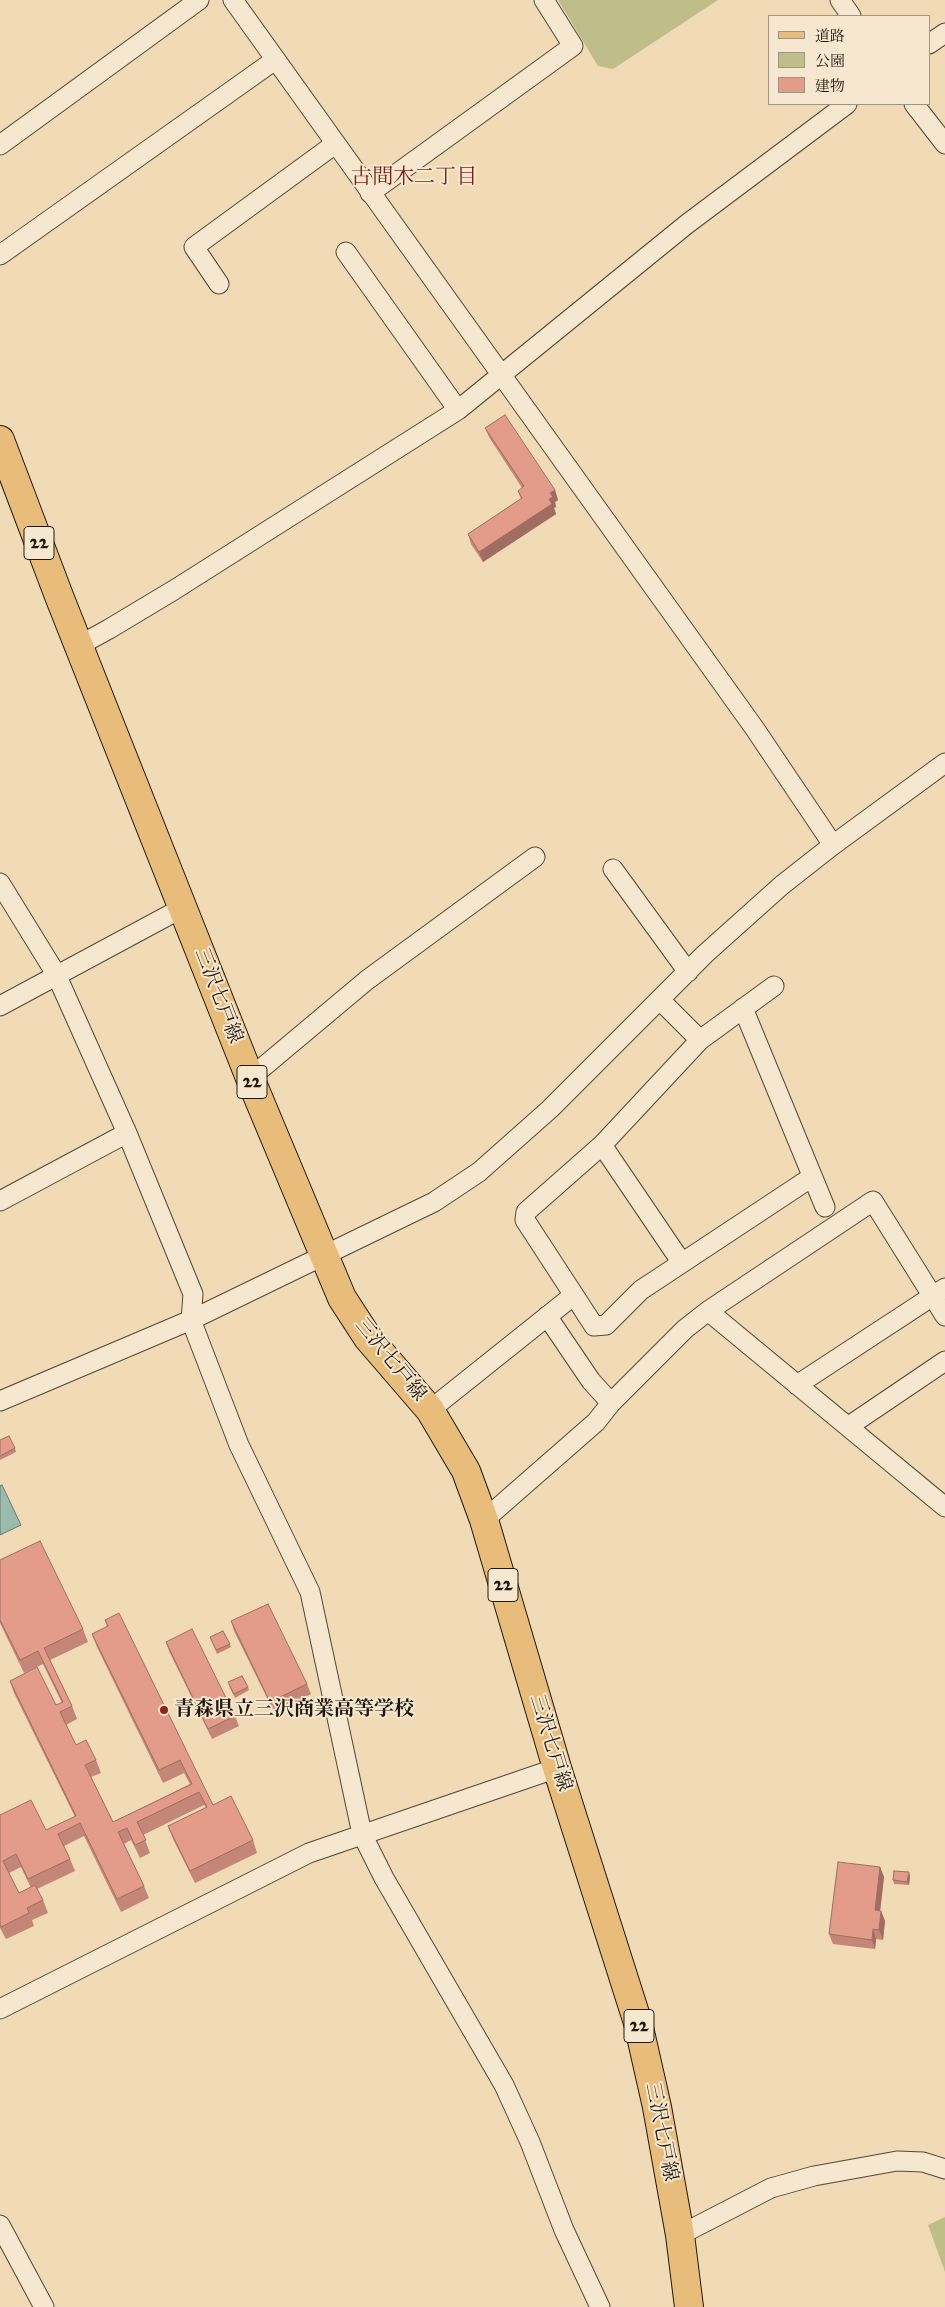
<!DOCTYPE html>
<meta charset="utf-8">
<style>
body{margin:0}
#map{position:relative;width:945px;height:2307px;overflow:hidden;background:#f1dab6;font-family:"IM FELL Great Primer","Noto Serif JP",serif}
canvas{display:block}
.legend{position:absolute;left:768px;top:15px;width:162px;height:90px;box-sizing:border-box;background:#f6e7d0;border:1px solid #a09482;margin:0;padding:6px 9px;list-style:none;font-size:15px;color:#20180c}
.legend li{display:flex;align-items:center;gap:10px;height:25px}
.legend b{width:25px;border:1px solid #a09482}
</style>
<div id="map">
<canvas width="945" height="2307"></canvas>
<ul class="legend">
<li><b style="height:6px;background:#e8bd7b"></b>道路</li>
<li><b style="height:14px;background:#bfbe8a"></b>公園</li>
<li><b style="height:14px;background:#e49c8a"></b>建物</li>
</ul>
</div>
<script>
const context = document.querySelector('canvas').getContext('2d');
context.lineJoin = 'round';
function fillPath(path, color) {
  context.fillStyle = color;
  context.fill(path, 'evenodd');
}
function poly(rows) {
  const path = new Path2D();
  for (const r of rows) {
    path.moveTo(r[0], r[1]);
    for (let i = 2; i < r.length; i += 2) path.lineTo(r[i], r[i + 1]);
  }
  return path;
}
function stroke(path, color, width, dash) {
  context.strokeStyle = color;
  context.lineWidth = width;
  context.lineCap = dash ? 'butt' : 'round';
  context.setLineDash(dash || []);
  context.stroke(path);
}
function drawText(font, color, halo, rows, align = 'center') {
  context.font = font + ' "IM FELL Great Primer","Noto Serif JP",serif';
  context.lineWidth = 4;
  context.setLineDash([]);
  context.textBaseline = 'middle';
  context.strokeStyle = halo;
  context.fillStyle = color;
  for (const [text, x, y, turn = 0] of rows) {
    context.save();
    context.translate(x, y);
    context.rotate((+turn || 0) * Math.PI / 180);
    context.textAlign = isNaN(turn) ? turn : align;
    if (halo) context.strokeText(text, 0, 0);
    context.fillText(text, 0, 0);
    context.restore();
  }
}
fillPath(poly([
 [558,0,718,0,613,69,598,66],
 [945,2217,945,2272,928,2225]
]), '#bfbe8a');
const water = poly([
 [2,1485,21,1525,0,1535,0,1486,2,1485]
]);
fillPath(water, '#9bbbac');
stroke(water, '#6a7a6c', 1);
const street = poly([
 [233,0,755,729,833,845],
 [840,0,851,16],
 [929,44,945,33],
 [914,104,945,144],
 [0,145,199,0],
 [370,193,573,46,544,0],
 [346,252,458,410],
 [0,255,275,60],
 [219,284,194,247,335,144],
 [80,645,109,629,174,590,458,410,687,224,847,104],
 [613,869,688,972],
 [0,883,56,974,127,1133,193,1294,191,1320,239,1445,310,1592,362,1834,384,1878,504,2085,530,2142,564,2230,600,2307],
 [774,986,700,1040,602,1145,526,1212,525,1220,594,1326,606,1325,641,1290,812,1177],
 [660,1000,700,1040],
 [0,1006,184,907],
 [743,1008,825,1207],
 [250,1078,367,980,535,857],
 [602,1145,682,1263],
 [0,1201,127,1133],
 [708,1311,945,1507],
 [547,1316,591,1381,611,1403],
 [797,1385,945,1288],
 [0,1401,191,1320,434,1202,479,1172,550,1109,705,954,782,885,833,845,945,763],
 [430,1410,574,1295],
 [849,1426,945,1361],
 [484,1520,596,1422,611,1403,685,1329,708,1311,873,1201,945,1316],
 [0,2009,309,1853,557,1768],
 [0,2225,44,2307],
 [680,2235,771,2188,814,2176,897,2161,923,2162,945,2169]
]);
const primary = poly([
 [0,440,59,596,250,1078,342,1298,368,1338,430,1410,466,1471,484,1520,557,1768,638,2023,657,2107,680,2235,689,2307]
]);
stroke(street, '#544836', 21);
stroke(primary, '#20180c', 30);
stroke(street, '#f6e7d0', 19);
stroke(primary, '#e8bd7b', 28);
fillPath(poly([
 [485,428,555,490,558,500,555,502,556,507,554,508,556,514,483,562,471,544,468,534,521,499,518,491,522,488,489,437],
 [0,1440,15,1448,16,1452,0,1460],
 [0,1560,83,1629,88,1642,50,1660,72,1706,77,1719,66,1725,76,1745,96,1760,101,1773,91,1777,113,1822,190,1784,184,1773,163,1783,97,1647,92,1634,107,1627,105,1620,213,1805,253,1840,257,1853,195,1883,173,1839,168,1826,206,1808,204,1805,143,1835,150,1853,140,1858,131,1840,124,1844,144,1886,149,1898,121,1912,84,1836,64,1846,70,1859,75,1871,37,1889,43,1900,48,1913,32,1920,34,1926,6,1939,0,1928,0,1815,46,1830,75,1817,14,1693,10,1681,56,1705,62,1703,43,1664,24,1673,0,1623],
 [21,1867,31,1888,19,1893,9,1873],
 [231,1621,307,1684,311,1694,274,1712,234,1631],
 [210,1637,230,1644,231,1647,217,1654],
 [166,1642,235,1716,239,1726,212,1739,169,1651],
 [229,1686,248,1687,249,1690,235,1698],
 [880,1867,884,1877,880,1911,881,1911,885,1921,883,1940,876,1939,875,1949,833,1944,829,1934],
 [910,1876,909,1885,894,1884,893,1880]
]), '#c48677');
fillPath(poly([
 [555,490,558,500,555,502,556,507,554,508,556,514,483,562,479,552,550,493],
 [880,1867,884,1877,879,1920,875,1910],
 [909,1872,910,1876,909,1885,907,1882],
 [881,1911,885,1921,883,1940,879,1930],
 [873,1929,876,1939,875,1949,872,1940]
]), '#a06d61');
const building = poly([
 [505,415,555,490,550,493,553,497,549,499,552,504,479,552,468,534,522,498,518,491,524,486,485,428,505,415],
 [9,1436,15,1448,0,1456,0,1440,9,1436],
 [40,1541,83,1629,44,1648,72,1706,60,1712,76,1745,86,1740,96,1760,85,1765,113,1822,192,1784,180,1760,159,1770,92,1634,108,1626,105,1620,119,1613,213,1805,231,1796,253,1840,190,1871,168,1826,207,1807,199,1792,137,1822,146,1840,135,1845,127,1828,118,1832,144,1886,117,1899,80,1823,58,1834,70,1859,28,1879,16,1854,3,1861,19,1893,35,1885,43,1900,27,1908,29,1913,1,1927,0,1924,0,1815,31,1800,46,1830,76,1816,10,1681,37,1667,56,1705,63,1702,38,1651,20,1660,0,1620,0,1560,40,1541],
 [268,1604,307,1684,270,1702,231,1621,268,1604],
 [192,1629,235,1716,208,1729,166,1642,192,1629],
 [223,1631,230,1644,216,1650,210,1637,223,1631],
 [242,1676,248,1687,234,1694,228,1682,242,1676],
 [838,1862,880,1867,875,1910,881,1911,879,1930,873,1929,872,1940,829,1934,838,1862],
 [894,1871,909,1872,907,1882,893,1880,894,1871]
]);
fillPath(building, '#e49c8a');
stroke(building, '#a06d61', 1);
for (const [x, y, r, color] of [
 [164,1710,5,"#8f2418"]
]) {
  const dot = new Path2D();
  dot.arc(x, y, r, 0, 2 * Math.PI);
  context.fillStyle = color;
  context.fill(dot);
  stroke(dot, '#f6e7d0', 2);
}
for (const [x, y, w] of [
 [39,543,30],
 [252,1082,30],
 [503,1585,30],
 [639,2026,30]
]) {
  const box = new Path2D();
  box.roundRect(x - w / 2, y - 16.5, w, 33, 4);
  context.fillStyle = '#f6e7d0';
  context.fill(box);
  stroke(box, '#20180c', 1);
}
drawText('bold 19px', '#20180c', null, [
 ["22",39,543],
 ["22",252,1082],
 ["22",503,1585],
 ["22",639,2026]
]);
drawText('20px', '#20180c', '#f6e7d0', [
 ["三沢七戸線",218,996,69],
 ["三沢七戸線",390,1360,51],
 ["三沢七戸線",550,1743,73],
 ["三沢七戸線",661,2132,79]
]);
drawText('bold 20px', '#20180c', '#f6e7d0', [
 ["青森県立三沢商業高等学校",174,1710]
], 'left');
drawText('21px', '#7a1f14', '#f6e7d0', [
 ["古間木二丁目",414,178]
]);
</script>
